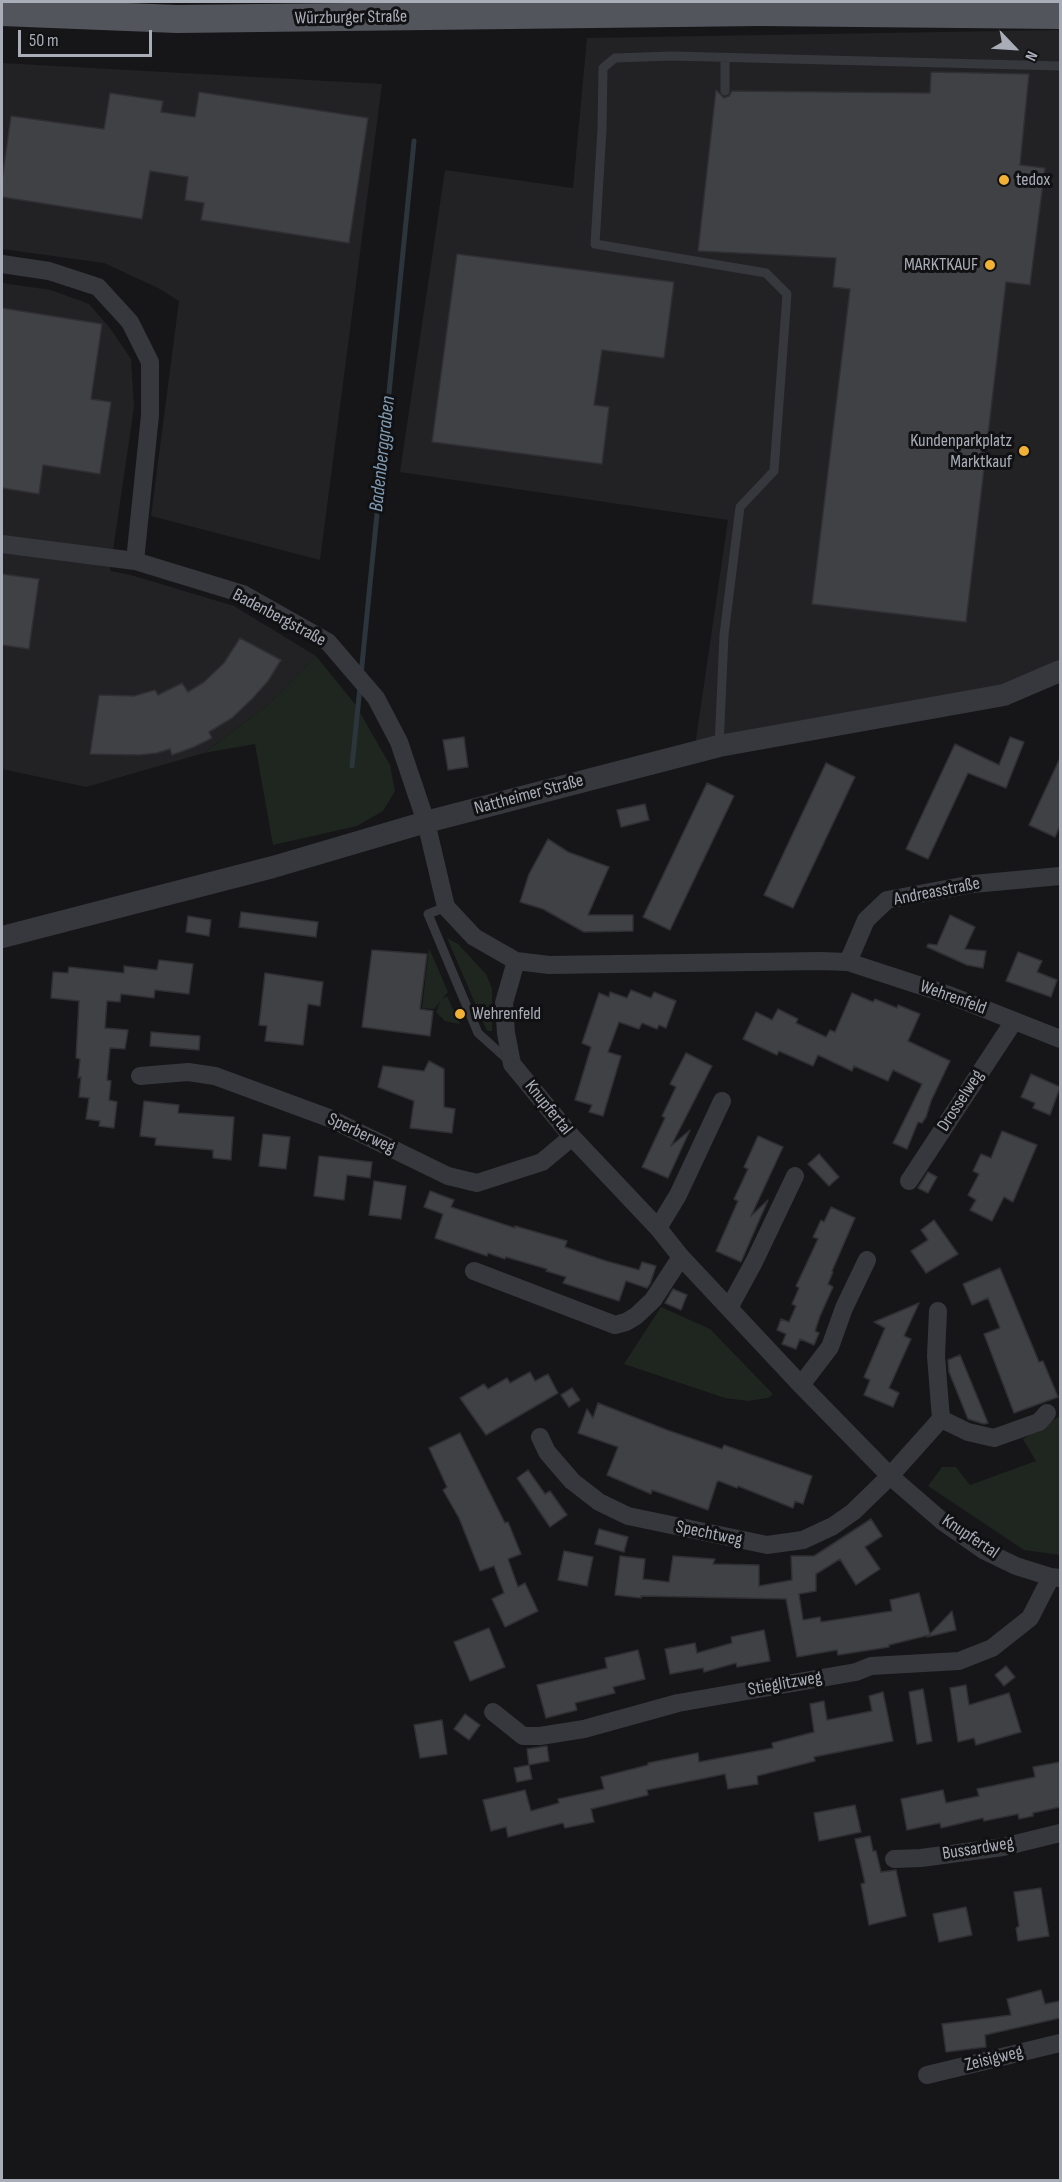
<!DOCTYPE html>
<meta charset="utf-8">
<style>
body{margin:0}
#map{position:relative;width:1062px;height:2182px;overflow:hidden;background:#161618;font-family:"Sofia Sans Condensed",sans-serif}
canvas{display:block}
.frame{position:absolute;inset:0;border:3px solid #a8adb8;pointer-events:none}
.north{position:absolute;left:984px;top:18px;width:60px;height:60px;-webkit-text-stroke:4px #111113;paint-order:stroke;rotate:115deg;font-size:16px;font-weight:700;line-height:24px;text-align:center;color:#a8adb8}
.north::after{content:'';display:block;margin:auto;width:21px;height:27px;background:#a8adb8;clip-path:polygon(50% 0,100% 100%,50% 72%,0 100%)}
.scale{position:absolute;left:18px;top:30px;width:134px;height:27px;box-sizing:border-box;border:3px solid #a8adb8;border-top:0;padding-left:8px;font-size:18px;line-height:21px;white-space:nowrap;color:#a8adb8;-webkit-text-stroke:4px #111113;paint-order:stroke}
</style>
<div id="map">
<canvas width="1062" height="2182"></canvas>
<div class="frame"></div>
<div class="north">N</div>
<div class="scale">50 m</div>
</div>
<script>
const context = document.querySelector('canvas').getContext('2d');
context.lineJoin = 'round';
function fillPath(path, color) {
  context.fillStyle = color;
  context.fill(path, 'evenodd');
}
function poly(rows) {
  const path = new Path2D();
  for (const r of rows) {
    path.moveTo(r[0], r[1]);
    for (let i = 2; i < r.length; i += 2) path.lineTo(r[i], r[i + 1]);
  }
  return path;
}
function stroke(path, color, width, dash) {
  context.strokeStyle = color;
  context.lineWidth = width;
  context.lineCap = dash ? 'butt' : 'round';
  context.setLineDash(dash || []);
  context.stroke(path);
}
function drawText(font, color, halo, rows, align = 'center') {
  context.font = font + ' "Sofia Sans Condensed",sans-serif';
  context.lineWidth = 6;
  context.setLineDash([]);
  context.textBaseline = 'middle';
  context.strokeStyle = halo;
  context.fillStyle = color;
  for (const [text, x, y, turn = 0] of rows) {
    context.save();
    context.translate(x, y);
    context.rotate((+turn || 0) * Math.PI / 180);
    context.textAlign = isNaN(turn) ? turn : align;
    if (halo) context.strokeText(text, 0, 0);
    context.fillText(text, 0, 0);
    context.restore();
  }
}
fillPath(poly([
 [1060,30,1060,660,997,688,694,753,728,520,400,472,445,170,573,188,587,38],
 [2,63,382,84,320,560,151,516,179,301,158,288,104,263,2,249],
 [2,283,51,290,89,304,110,328,131,359,134,407,110,571,131,575,234,606,316,656,269,704,204,753,86,787,2,769]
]), '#222225');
fillPath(poly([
 [316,656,355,704,390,765,395,791,383,811,357,826,273,845,255,744,204,753,269,704],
 [447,938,458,944,486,974,492,989,492,1031,487,1031],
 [429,948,448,992,434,1009,422,1008],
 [447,996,460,1024,445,1021,436,1012,441,1000],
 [661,1307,710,1329,773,1394,768,1398,748,1401,725,1398,624,1364],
 [1060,1416,1060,1555,1024,1550,928,1486,942,1467,956,1467,970,1485,1036,1461,1023,1439]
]), '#1e261f');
stroke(poly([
 [361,675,414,141],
 [352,766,360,687]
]), '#2c353c', 5);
const building = poly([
 [931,72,1029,74,1020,165,1045,168,1030,285,1006,282,966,622,812,604,850,289,833,287,836,258,698,251,716,90,724,98,729,96,732,91,930,93,931,72],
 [199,92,368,118,349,243,201,220,204,203,185,200,188,177,150,171,142,219,2,197,2,179,11,116,104,129,110,93,163,101,161,112,195,117,199,92],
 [457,254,674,282,664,358,602,350,594,405,609,407,602,464,432,442,457,254],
 [2,308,102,324,91,399,111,402,100,474,43,465,39,494,2,488,2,308],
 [2,574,39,579,29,649,2,645,2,574],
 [240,638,281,660,268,681,252,699,232,718,209,732,212,738,194,747,172,755,170,749,157,753,139,755,90,754,99,695,134,696,155,690,158,695,182,683,188,692,204,682,224,663,240,638],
 [464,737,468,767,448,770,443,740,464,737],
 [1010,737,1024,742,1006,788,968,773,928,859,906,849,955,744,999,765,1010,737],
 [1060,758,1060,826,1055,837,1029,825,1060,758],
 [826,763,855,777,793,908,764,895,826,763],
 [707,783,734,796,670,930,643,917,707,783],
 [645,804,649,820,621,827,617,810,645,804],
 [548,839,568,852,609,867,588,915,633,915,633,931,584,932,543,909,520,902,529,874,548,839],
 [241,912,318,922,316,937,239,927,241,912],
 [950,915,975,927,965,949,986,951,983,968,967,965,927,947,928,944,937,945,950,915],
 [188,916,211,920,209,936,186,932,188,916],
 [372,950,427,954,420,1009,433,1011,430,1036,362,1027,372,950],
 [1018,952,1042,961,1037,972,1057,980,1051,997,1006,981,1018,952],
 [159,960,193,964,189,994,155,990,154,998,121,994,120,1002,107,1001,105,1028,128,1030,125,1049,110,1048,107,1080,111,1081,109,1100,117,1102,114,1128,99,1126,100,1121,86,1119,89,1098,79,1097,81,1077,78,1078,80,1059,76,1058,79,1001,51,998,53,972,68,973,69,967,124,973,124,966,157,970,159,960],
 [265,973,323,982,320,1006,308,1004,303,1045,265,1041,267,1026,259,1025,265,973],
 [631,990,651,998,654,992,676,1001,666,1028,659,1025,657,1029,642,1023,639,1029,619,1022,608,1052,621,1056,603,1116,589,1112,592,1105,575,1100,591,1047,582,1043,599,993,609,997,610,992,627,998,631,990],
 [852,993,873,1002,875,999,897,1008,898,1005,920,1014,908,1041,950,1061,931,1101,926,1117,922,1123,918,1122,907,1149,893,1143,922,1084,893,1070,888,1081,854,1066,852,1071,818,1055,813,1066,779,1051,777,1055,743,1039,756,1012,772,1020,778,1009,798,1019,796,1023,826,1037,830,1030,835,1032,852,993],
 [151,1032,200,1036,199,1050,150,1046,151,1032],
 [686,1053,712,1066,671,1146,690,1130,668,1178,642,1167,665,1118,662,1116,676,1087,670,1084,686,1053],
 [429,1061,444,1069,444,1107,455,1109,452,1133,410,1128,414,1101,378,1087,383,1066,424,1071,429,1061],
 [1031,1074,1060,1087,1050,1115,1033,1108,1035,1103,1021,1097,1031,1074],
 [144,1101,179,1105,178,1113,234,1117,231,1160,213,1158,213,1150,155,1145,156,1138,140,1136,144,1101],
 [1002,1131,1037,1145,1013,1202,1004,1197,992,1221,970,1210,976,1200,968,1195,979,1174,973,1171,981,1154,991,1158,1002,1131],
 [263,1134,290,1137,286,1169,259,1166,263,1134],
 [758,1136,783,1147,751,1216,768,1200,741,1262,716,1251,738,1201,734,1199,748,1169,744,1167,758,1136],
 [819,1154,839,1177,829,1186,808,1164,819,1154],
 [319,1156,372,1162,370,1178,347,1175,344,1200,314,1196,319,1156],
 [928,1172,937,1177,928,1193,918,1188,928,1172],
 [374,1181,406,1186,401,1219,369,1215,374,1181],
 [430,1191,454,1200,451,1207,515,1228,515,1226,567,1241,565,1247,606,1261,639,1270,642,1262,656,1266,650,1284,647,1288,626,1281,619,1301,563,1283,566,1277,546,1271,547,1269,506,1257,505,1259,488,1253,487,1256,435,1238,443,1214,424,1207,430,1191],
 [831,1207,855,1218,832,1271,833,1272,828,1284,833,1287,820,1316,815,1331,819,1333,814,1345,800,1339,796,1349,782,1344,786,1334,777,1330,781,1319,789,1322,796,1306,792,1304,799,1288,796,1286,818,1239,813,1237,821,1220,824,1222,831,1207],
 [934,1220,958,1254,926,1273,911,1251,928,1240,921,1230,934,1220],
 [1000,1268,1039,1362,1043,1361,1058,1397,1014,1413,984,1334,1000,1328,988,1298,972,1305,963,1284,1000,1268],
 [673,1289,687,1295,681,1310,665,1303,673,1289],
 [919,1303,904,1336,911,1339,889,1388,899,1393,893,1407,864,1395,870,1380,864,1377,885,1328,874,1322,919,1303],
 [960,1355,988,1423,984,1424,968,1419,949,1372,948,1360,960,1355],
 [530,1372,535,1381,548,1374,558,1393,486,1435,460,1398,484,1384,488,1389,507,1378,510,1383,530,1372],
 [572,1388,580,1400,569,1407,561,1395,572,1388],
 [598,1403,667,1430,722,1449,724,1445,812,1476,803,1504,795,1501,793,1508,738,1486,737,1488,719,1481,717,1482,708,1510,652,1490,651,1494,607,1475,618,1447,578,1433,587,1409,593,1418,598,1403],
 [460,1433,505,1523,508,1522,521,1554,508,1559,518,1587,525,1583,538,1611,505,1627,492,1599,504,1593,494,1566,480,1571,459,1518,443,1490,447,1487,429,1448,460,1433],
 [528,1470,545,1494,550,1491,567,1515,550,1527,517,1478,528,1470],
 [871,1519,882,1536,865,1547,880,1569,856,1585,840,1559,816,1574,816,1591,799,1594,803,1620,820,1617,821,1622,892,1611,890,1600,919,1593,930,1634,952,1611,956,1630,927,1637,929,1635,889,1645,889,1647,838,1655,837,1650,797,1657,786,1599,641,1596,641,1598,615,1595,620,1556,645,1559,643,1579,669,1582,673,1556,715,1559,713,1564,759,1565,759,1586,792,1580,791,1556,814,1556,871,1519],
 [599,1529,628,1537,624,1552,595,1544,599,1529],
 [564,1551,593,1557,587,1586,558,1580,564,1551],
 [489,1628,505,1667,470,1681,454,1642,489,1628],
 [764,1630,770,1661,737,1667,736,1663,704,1672,703,1668,670,1674,665,1649,695,1643,697,1653,732,1643,731,1637,764,1630],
 [638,1650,645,1679,613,1687,615,1693,575,1703,577,1710,546,1718,537,1685,607,1668,605,1658,638,1650],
 [1006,1666,1015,1677,1004,1686,995,1675,1006,1666],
 [966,1685,969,1705,1009,1693,1021,1732,976,1745,974,1738,958,1742,950,1688,966,1685],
 [923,1689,932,1741,917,1744,909,1692,923,1689],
 [883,1692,893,1741,814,1757,815,1761,757,1776,758,1784,728,1789,725,1774,647,1790,648,1795,591,1809,594,1822,565,1828,563,1823,508,1837,506,1827,491,1831,483,1800,525,1790,531,1811,559,1803,558,1799,604,1789,601,1777,648,1765,648,1763,698,1753,699,1762,773,1748,772,1743,814,1732,810,1704,824,1701,827,1720,872,1711,869,1696,883,1692],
 [465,1714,480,1725,469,1740,454,1729,465,1714],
 [442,1720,447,1754,420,1758,414,1725,442,1720],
 [547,1746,549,1761,529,1765,527,1749,547,1746],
 [1060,1762,1060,1807,1033,1813,1033,1816,1019,1819,1018,1814,984,1821,983,1818,941,1828,940,1823,907,1830,901,1799,943,1790,946,1803,979,1796,977,1789,1035,1777,1033,1767,1060,1762],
 [529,1765,532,1779,517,1782,514,1768,529,1765],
 [855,1805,861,1832,819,1841,814,1813,855,1805],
 [870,1836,873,1851,876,1851,881,1872,896,1870,906,1916,869,1925,861,1884,865,1883,855,1839,870,1836],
 [1041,1888,1049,1936,1018,1941,1016,1928,1019,1926,1014,1892,1041,1888],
 [966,1907,972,1935,939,1942,933,1914,966,1907],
 [1041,1990,1045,2004,1060,2001,1060,2018,985,2035,986,2047,946,2052,942,2024,1011,2015,1007,1999,1041,1990]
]);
fillPath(building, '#404145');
stroke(building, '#303034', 1.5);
stroke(poly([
 [725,58,725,91],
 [719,746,724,635,740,507,774,471,787,294,766,273,595,244,602,129,603,68,615,58,672,56,1060,66],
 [446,907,428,914,478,1033,508,1060]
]), '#37383d', 9);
stroke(poly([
 [2,264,49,271,98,287,130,322,150,362,150,415,135,561],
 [2,544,135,561,243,594,328,642,376,698,399,742,426,822,446,907,474,937,516,961,549,965,820,961,848,962,949,995,1060,1039],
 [516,961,504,1003,506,1033,512,1064,572,1137,658,1228,681,1257,801,1385,890,1476,942,1521,985,1551,1016,1566,1051,1577,1060,1578],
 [848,962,866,920,887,900,973,884,1060,876],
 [140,1076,188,1072,215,1076,329,1118,448,1176,477,1183,542,1162,572,1137],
 [909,1181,1014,1021],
 [658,1228,678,1195,722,1101],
 [474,1271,615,1325,626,1322,636,1316,653,1300,681,1257],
 [729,1308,754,1262,795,1176],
 [801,1385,830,1347,844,1308,867,1260],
 [941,1419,968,1432,994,1438,1039,1422,1047,1413],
 [540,1437,547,1452,572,1481,599,1502,628,1516,767,1545,803,1540,833,1526,853,1512,890,1476,941,1419,936,1356,938,1311],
 [493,1712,523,1736,540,1736,584,1729,678,1703,856,1672,871,1666,959,1661,992,1648,1030,1618,1051,1577],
 [894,1859,921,1858,1003,1847,1060,1833],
 [927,2075,1060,2043]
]), '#37383d', 18);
stroke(poly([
 [2,937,273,867,426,822,719,746,1004,695,1060,671]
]), '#37383d', 22);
stroke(poly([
 [2,12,177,19,760,12,1060,15]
]), '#53555c', 28);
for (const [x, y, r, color] of [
 [1004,180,6,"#f2b134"],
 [990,265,6,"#f2b134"],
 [1024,451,6,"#f2b134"],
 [460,1014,6,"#f2b134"]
]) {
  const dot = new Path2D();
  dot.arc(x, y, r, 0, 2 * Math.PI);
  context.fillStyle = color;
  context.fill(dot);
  stroke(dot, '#111113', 2);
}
drawText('18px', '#a8adb8', '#111113', [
 ["Würzburger Straße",351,18,-1],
 ["Badenbergstraße",279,618,28],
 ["Nattheimer Straße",529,795,-15],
 ["Andreasstraße",937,892,-11],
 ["Wehrenfeld",953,998,20],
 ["Drosselweg",961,1101,-57],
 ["Knupfertal",548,1108,51],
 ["Sperberweg",361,1134,25],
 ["Spechtweg",709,1534,12],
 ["Knupfertal",970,1537,34],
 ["Stieglitzweg",785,1684,-10],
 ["Bussardweg",978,1849,-9],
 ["Zeisigweg",994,2059,-14]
]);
drawText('18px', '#a8adb8', '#111113', [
 ["tedox",1016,180],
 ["MARKTKAUF",978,265,"right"],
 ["Kundenparkplatz",1012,441,"right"],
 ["Marktkauf",1012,462,"right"],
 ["Wehrenfeld",472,1014]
], 'left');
drawText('italic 20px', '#7f9bb3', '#111113', [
 ["Badenberggraben",383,454,-84]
]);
</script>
